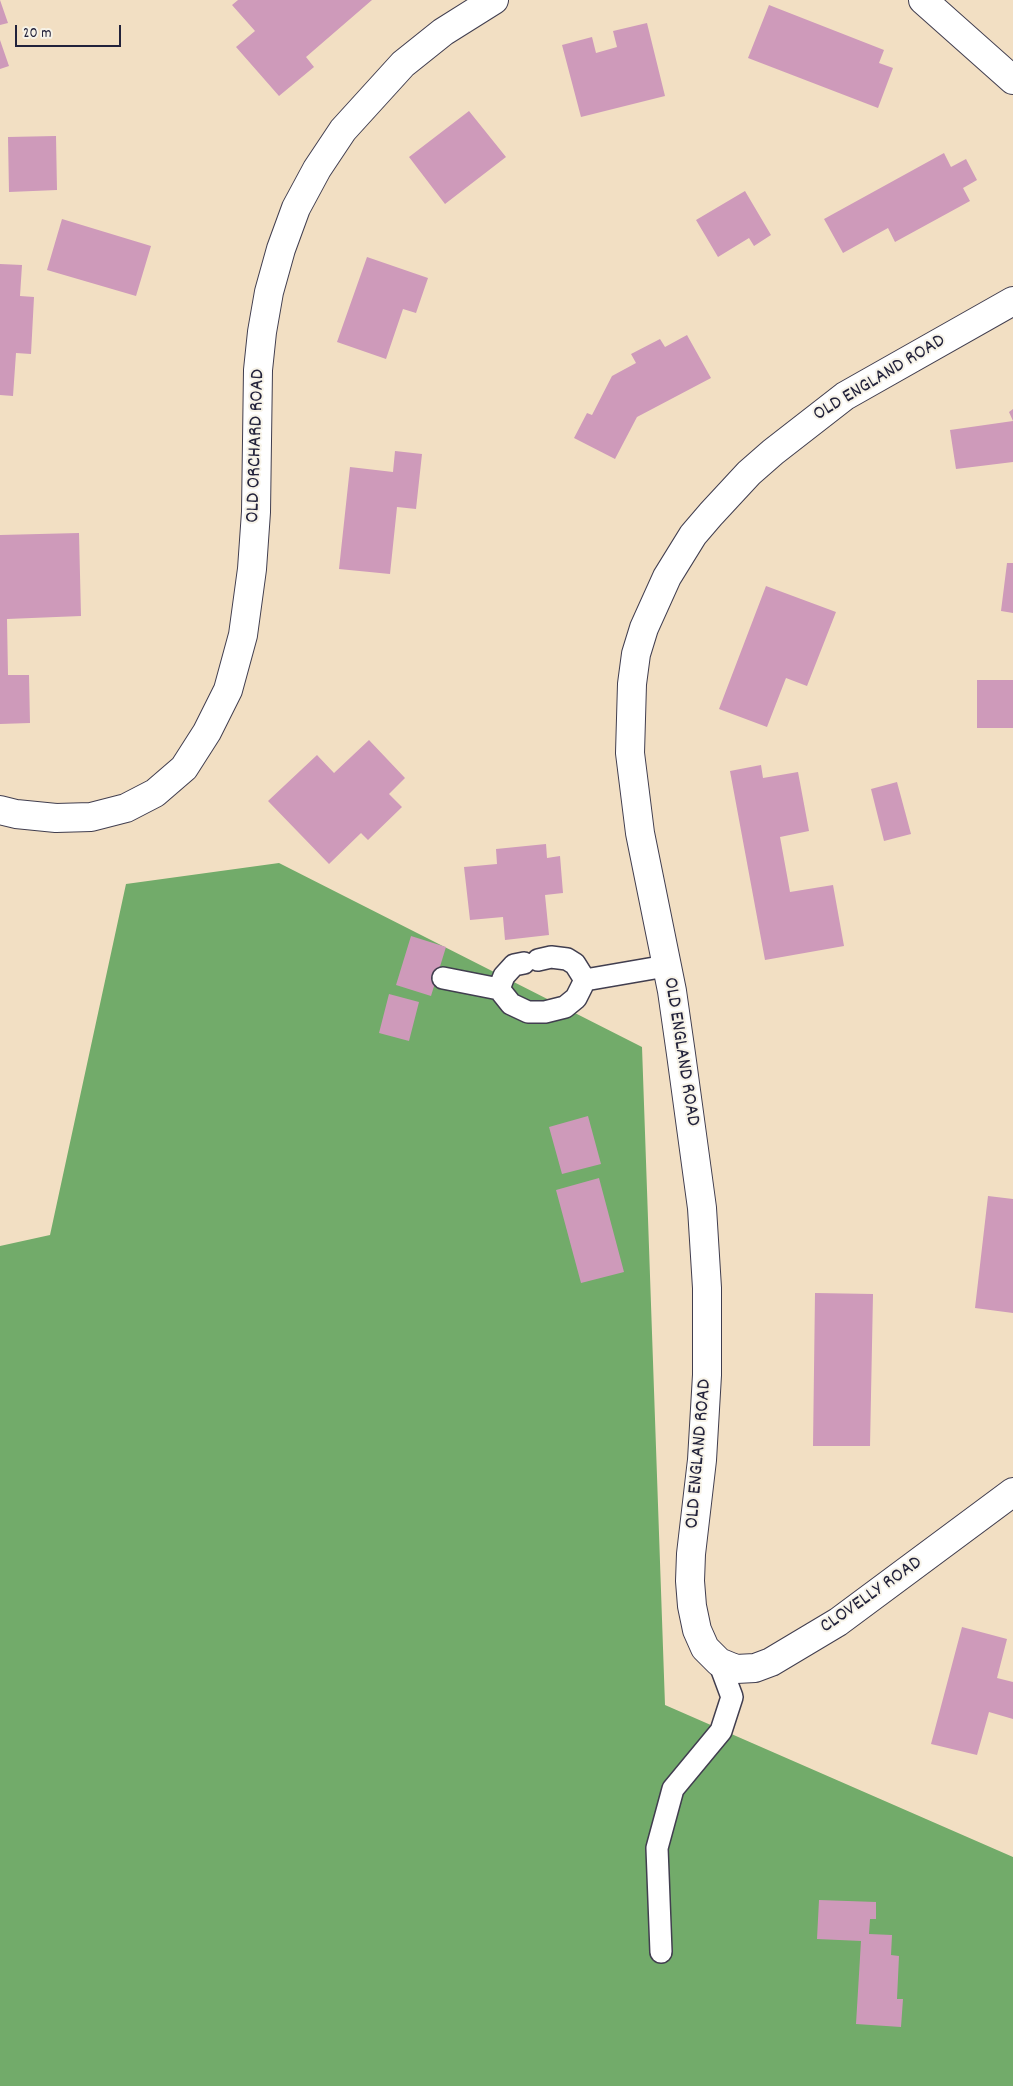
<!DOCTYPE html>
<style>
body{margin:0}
#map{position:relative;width:1013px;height:2086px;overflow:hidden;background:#f2dfc3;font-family:Dekko,sans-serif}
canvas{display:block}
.scale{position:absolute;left:15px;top:25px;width:106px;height:22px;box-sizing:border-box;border:2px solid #22223b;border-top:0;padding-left:6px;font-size:15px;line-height:18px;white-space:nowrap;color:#22223b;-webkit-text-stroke:4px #f7f3e8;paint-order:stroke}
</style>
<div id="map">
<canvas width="1013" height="2086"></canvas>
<div class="scale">20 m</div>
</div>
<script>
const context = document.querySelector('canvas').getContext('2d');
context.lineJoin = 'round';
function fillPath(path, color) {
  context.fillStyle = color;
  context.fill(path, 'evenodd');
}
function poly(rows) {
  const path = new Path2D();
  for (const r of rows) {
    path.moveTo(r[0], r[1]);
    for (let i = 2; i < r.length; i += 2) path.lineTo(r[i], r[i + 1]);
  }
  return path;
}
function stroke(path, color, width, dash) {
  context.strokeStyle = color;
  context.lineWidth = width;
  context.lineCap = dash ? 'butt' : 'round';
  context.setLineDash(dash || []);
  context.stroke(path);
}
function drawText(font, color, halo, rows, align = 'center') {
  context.font = font + ' Dekko,sans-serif';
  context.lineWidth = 4;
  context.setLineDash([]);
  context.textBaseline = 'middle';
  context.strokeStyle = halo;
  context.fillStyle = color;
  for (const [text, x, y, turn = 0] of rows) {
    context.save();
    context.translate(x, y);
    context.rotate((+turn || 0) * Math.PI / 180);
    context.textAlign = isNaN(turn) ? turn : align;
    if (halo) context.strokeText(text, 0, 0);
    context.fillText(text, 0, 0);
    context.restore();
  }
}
fillPath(poly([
 [279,863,642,1047,665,1705,1013,1857,1013,2086,0,2086,0,1246,50,1235,126,884]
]), '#72ab6a');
fillPath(poly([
 [0,0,8,23,0,25],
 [238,0,372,0,306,57,314,67,279,96,236,47,255,31,232,5],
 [769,5,884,50,879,63,893,68,878,108,748,58],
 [647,23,665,96,581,117,562,45,592,37,596,53,617,47,613,31],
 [0,40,9,66,0,69],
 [469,111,506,157,445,204,409,157],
 [56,136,57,190,9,192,8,137],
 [944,153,951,167,966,159,977,180,963,188,970,201,895,242,888,228,843,253,824,219],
 [745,191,771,235,754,246,749,238,718,257,696,220],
 [62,219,151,246,136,296,47,270],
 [367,257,428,278,416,313,403,309,386,359,337,342],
 [0,264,22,265,20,296,34,297,31,354,16,353,13,396,0,395],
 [687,335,711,378,637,417,615,459,574,438,587,413,592,415,612,376,636,363,631,354,660,339,665,347],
 [1013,409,1013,421,1009,412],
 [1013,421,1013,462,956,469,950,430],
 [395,451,422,454,416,509,397,507,390,574,339,569,350,467,393,472],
 [79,533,81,616,7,619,8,675,29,675,30,723,0,724,0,535],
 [1007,563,1013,563,1013,613,1001,611],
 [766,586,836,612,807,686,786,678,767,727,719,709],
 [977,680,1013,680,1013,728,977,728],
 [369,740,405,778,389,794,402,807,368,840,361,833,329,864,268,801,317,755,334,773],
 [761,765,763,778,798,772,809,831,780,837,790,892,833,885,844,946,765,960,730,771],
 [897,782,911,834,884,841,871,789],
 [546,844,547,858,560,856,563,893,545,895,549,935,505,940,503,917,470,920,464,867,497,864,496,849],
 [411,936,446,947,431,996,396,985],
 [389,994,419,1002,409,1041,379,1033],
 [588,1116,601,1164,562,1174,549,1127],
 [599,1178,624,1272,581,1283,556,1190],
 [988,1196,1013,1199,1013,1313,975,1308],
 [815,1293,873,1294,870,1446,813,1446],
 [962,1627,1007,1639,997,1678,1013,1682,1013,1719,989,1712,977,1755,931,1744],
 [819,1900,876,1902,876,1919,870,1919,869,1934,892,1935,891,1955,899,1956,897,1999,903,1999,901,2027,856,2024,861,1941,817,1939]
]), '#ce9aba');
const service = poly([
 [538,960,551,957,567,959,575,964,585,980,666,966],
 [524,963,514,965,504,976,499,989,511,1004,528,1012,545,1012,565,1007,576,998,585,980],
 [443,978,499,989],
 [661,1952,657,1848,673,1789,721,1731,732,1697,719,1662]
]);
const minor = poly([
 [923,0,1013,80],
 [1013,301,845,396,773,452,749,473,711,514,693,535,667,577,644,628,636,654,632,684,630,753,640,833,672,991,681,1054,702,1208,707,1288,707,1375,702,1460,691,1554,690,1581,692,1606,697,1630,705,1648,719,1662,736,1669,755,1668,771,1662,838,1622,1013,1492],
 [0,810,16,814,56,818,91,817,126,808,155,793,184,768,207,732,228,690,243,635,252,569,256,512,258,370,262,332,269,292,281,249,296,208,317,169,343,130,403,64,443,32,494,0]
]);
stroke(service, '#413e4f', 24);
stroke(minor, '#413e4f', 30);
stroke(service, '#fff', 21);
stroke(minor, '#fff', 28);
drawText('20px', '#22223b', '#f7f3e8', [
 ["OLD ENGLAND ROAD",880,379,-31],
 ["OLD ORCHARD ROAD",257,446,-88],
 ["OLD ENGLAND ROAD",680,1052,81],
 ["OLD ENGLAND ROAD",700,1454,-85],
 ["CLOVELLY ROAD",872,1596,-35]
]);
</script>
